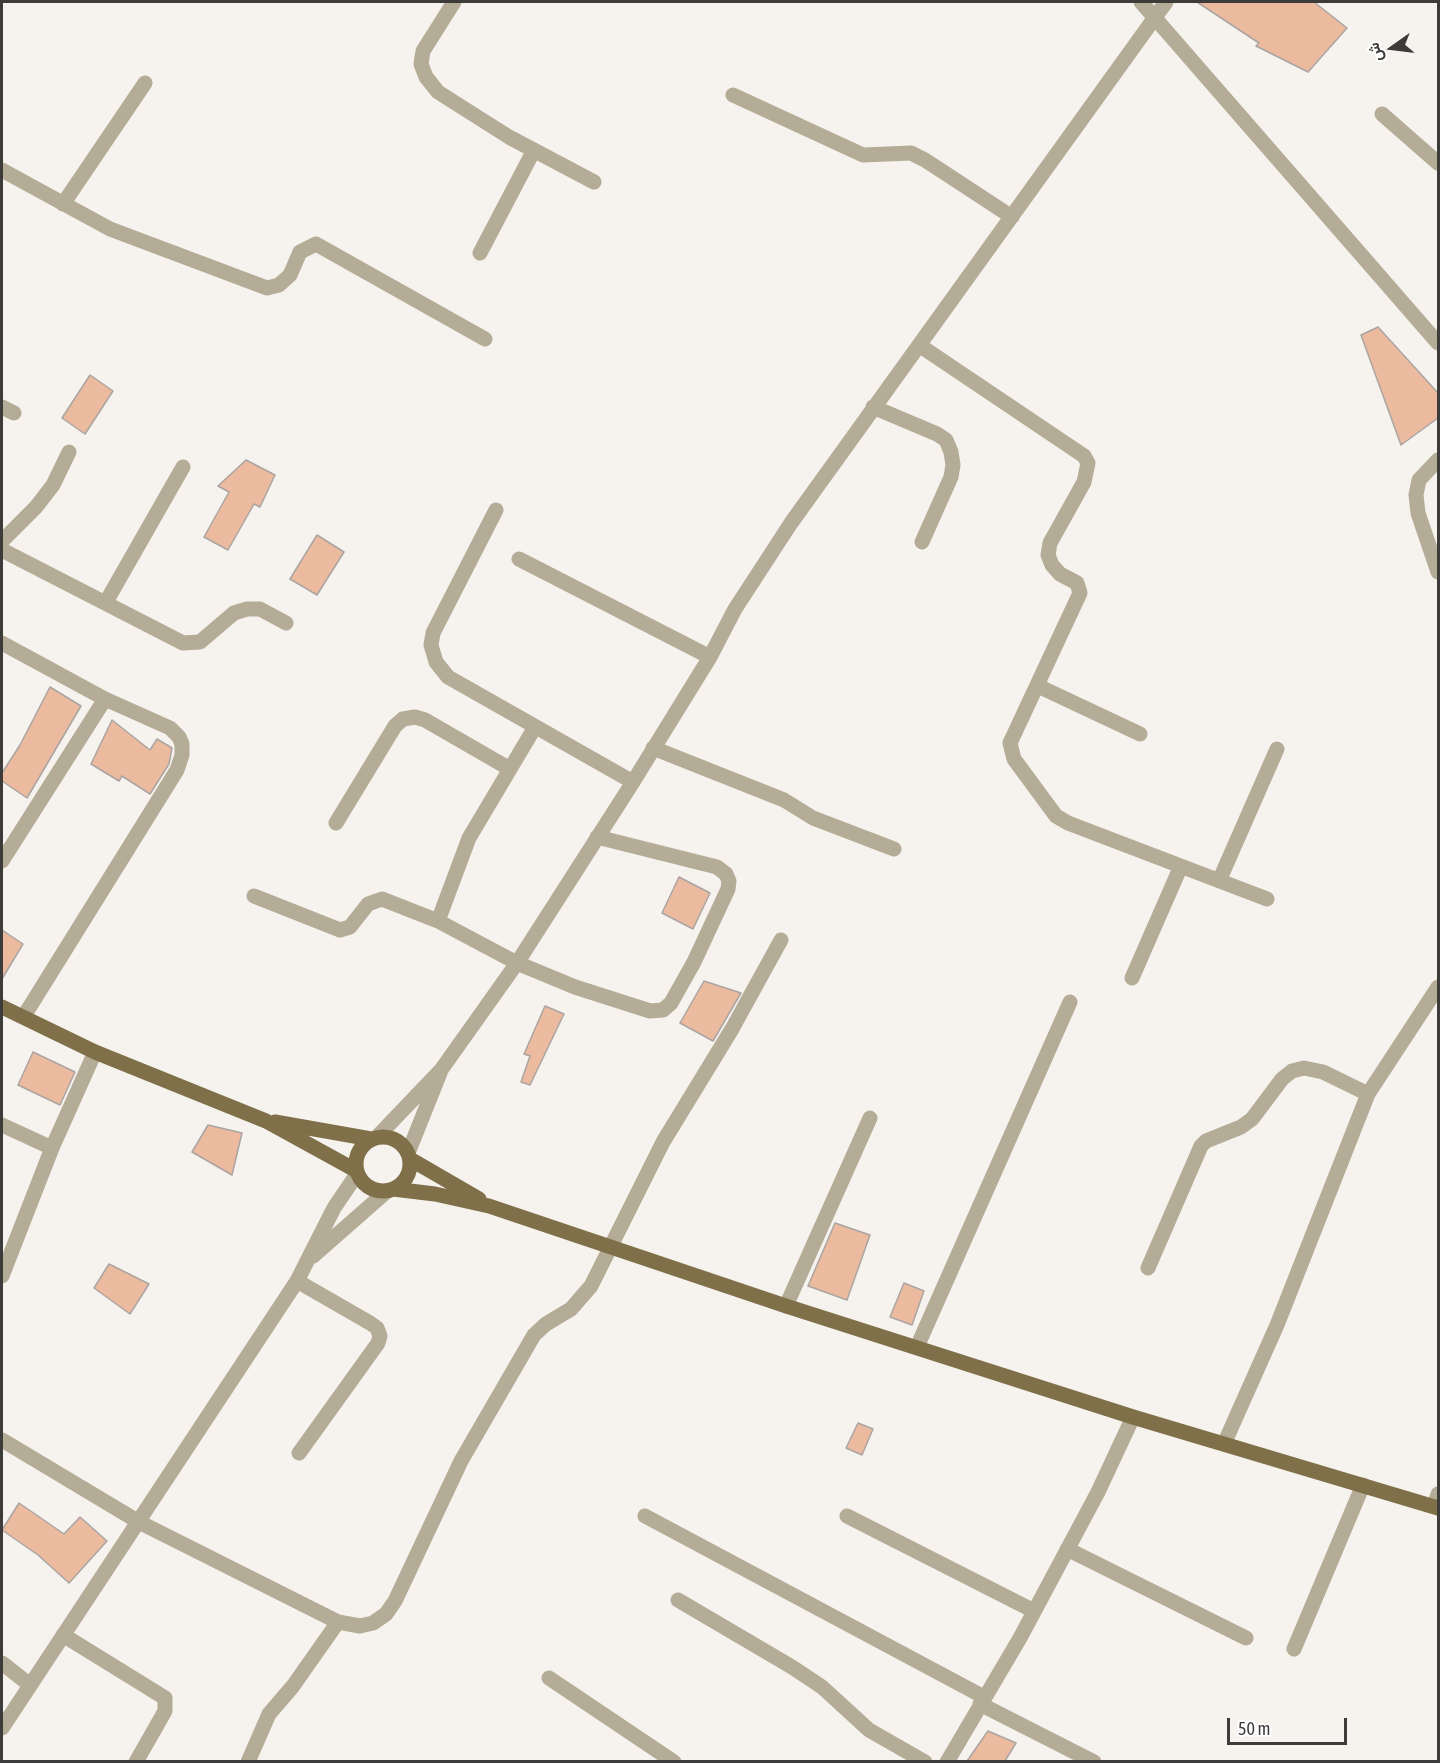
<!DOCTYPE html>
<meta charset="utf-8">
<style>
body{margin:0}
#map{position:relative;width:1440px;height:1763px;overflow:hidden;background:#f6f2ee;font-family:"Asap Condensed",Vazirmatn,sans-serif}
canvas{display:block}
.frame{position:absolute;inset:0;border:3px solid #3d3c3a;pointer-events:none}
.north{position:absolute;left:1362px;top:18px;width:60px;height:60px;-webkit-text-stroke:4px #fff;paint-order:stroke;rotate:256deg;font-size:16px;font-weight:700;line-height:24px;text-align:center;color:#3d3c3a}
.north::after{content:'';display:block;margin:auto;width:21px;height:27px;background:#3d3c3a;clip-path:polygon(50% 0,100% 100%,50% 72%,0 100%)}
.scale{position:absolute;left:1227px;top:1718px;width:120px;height:27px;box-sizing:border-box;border:3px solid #3d3c3a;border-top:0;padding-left:8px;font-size:18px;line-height:21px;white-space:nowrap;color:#3d3c3a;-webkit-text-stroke:4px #fff;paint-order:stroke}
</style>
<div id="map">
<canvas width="1440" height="1763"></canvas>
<div class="frame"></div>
<div class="north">ش</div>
<div class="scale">50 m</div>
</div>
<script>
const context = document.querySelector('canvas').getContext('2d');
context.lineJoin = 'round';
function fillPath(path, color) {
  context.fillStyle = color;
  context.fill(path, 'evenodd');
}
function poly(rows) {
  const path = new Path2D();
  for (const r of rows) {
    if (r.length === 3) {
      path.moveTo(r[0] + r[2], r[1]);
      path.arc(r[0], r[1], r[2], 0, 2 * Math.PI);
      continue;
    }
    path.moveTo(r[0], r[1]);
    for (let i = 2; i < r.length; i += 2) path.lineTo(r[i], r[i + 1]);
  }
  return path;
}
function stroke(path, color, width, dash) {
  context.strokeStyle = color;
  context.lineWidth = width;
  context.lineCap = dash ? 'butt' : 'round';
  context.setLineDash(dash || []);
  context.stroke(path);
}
const building = poly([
 [1197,2,1314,2,1347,28,1308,72,1256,46,1259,43,1197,2],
 [1378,327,1438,393,1438,418,1401,445,1361,335,1378,327],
 [90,375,113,391,85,434,62,418,90,375],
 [246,460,275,475,260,507,254,504,228,550,204,537,229,492,218,486,246,460],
 [317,535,344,552,317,595,290,579,317,535],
 [50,687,81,706,27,798,2,781,2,773,20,745,50,687],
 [112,720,150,750,157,739,172,748,169,764,150,794,122,776,119,781,91,764,112,720],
 [679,877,710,893,693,929,662,913,679,877],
 [2,930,23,944,2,979,2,930],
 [704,981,741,993,713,1041,680,1023,704,981],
 [545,1006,564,1014,530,1085,521,1082,530,1056,524,1054,545,1006],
 [33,1052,75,1072,60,1105,18,1085,33,1052],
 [208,1125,242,1133,232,1175,192,1152,208,1125],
 [835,1223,870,1235,847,1300,808,1286,835,1223],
 [109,1264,149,1284,130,1314,94,1288,109,1264],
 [904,1283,924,1291,912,1325,890,1317,904,1283],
 [858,1423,873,1429,862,1455,846,1448,858,1423],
 [19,1503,64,1534,80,1517,107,1541,69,1583,38,1555,2,1530,19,1503],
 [988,1731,1016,1743,1005,1761,967,1761,988,1731]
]);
fillPath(building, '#ecba9e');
stroke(building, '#aaa5a2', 1.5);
stroke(poly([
 [454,2,423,51,421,64,426,77,438,92,509,137,594,182],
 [1141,2,1438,343],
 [733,95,863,155,911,153,925,160,1012,217],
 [1382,114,1438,163],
 [2,170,110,229,267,288,279,285,290,275,300,252,316,244,485,339],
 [63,204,145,83],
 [480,253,534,150],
 [919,345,1084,456,1088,463,1084,482,1050,543,1048,555,1052,565,1060,574,1077,583,1080,593,1010,743,1014,759,1056,816,1068,823,1267,899],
 [2,407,14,413],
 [873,407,937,434,946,440,951,452,953,465,951,477,922,542],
 [1438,460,1419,480,1416,495,1418,513,1438,572],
 [496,510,433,633,431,645,436,662,448,677,633,782],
 [2,541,36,507,53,485,69,452],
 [2,550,183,643,200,642,234,613,247,609,260,609,286,623],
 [519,559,710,657],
 [106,602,183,467],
 [2,643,105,699,170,728,179,737,182,744,182,755,177,770,24,1016],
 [1038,686,1140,734],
 [653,748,784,800,813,818,894,849],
 [336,823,395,726,403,719,415,717,425,720,510,769],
 [2,861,105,699],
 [1219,881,1277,749],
 [254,896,340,930,350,927,368,904,382,899,438,921,517,963,575,987,650,1011,663,1010,671,1003,694,962,728,889,729,881,726,874,717,867,597,837],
 [438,921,469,838,535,727],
 [1132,978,1181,866],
 [2,1125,52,1148],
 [377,1137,441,1070,517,963,633,782,710,657,735,609,791,523,1166,2],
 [408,1153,440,1073],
 [313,1256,387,1191],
 [1148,1268,1201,1146,1206,1141,1241,1127,1252,1119,1282,1079,1292,1071,1304,1068,1323,1072,1368,1094],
 [2,1276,52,1148,95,1052],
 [297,1281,370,1323,377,1328,380,1336,378,1343,299,1453],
 [786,1306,870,1118],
 [917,1347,1070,1002],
 [2,1440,139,1522,338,1622,360,1626,373,1623,386,1614,395,1601,461,1461,534,1335,546,1324,571,1309,591,1286,663,1142,732,1029,781,940],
 [1224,1444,1277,1325,1368,1094,1438,987],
 [1434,1506,1438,1494],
 [645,1516,984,1697],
 [847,1516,1034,1611],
 [1067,1549,1246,1638],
 [678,1600,792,1667,822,1687,869,1730,925,1762],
 [63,1635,165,1698,165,1711,136,1762],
 [1294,1649,1363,1485],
 [2,1663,30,1685],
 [549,1678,674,1762],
 [980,1704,1094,1762],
 [2,1728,297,1281,334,1208,357,1174],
 [248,1762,269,1714,293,1686,338,1622],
 [947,1762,1020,1638,1098,1492,1133,1417]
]), '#b4ac96', 15);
stroke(poly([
 [2,1007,95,1052,266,1121,357,1171],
 [275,1122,371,1139],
 [383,1164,27],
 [410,1159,479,1199],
 [393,1189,435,1194,489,1206,786,1306,1133,1417,1438,1508]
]), '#7f7049', 15);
</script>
